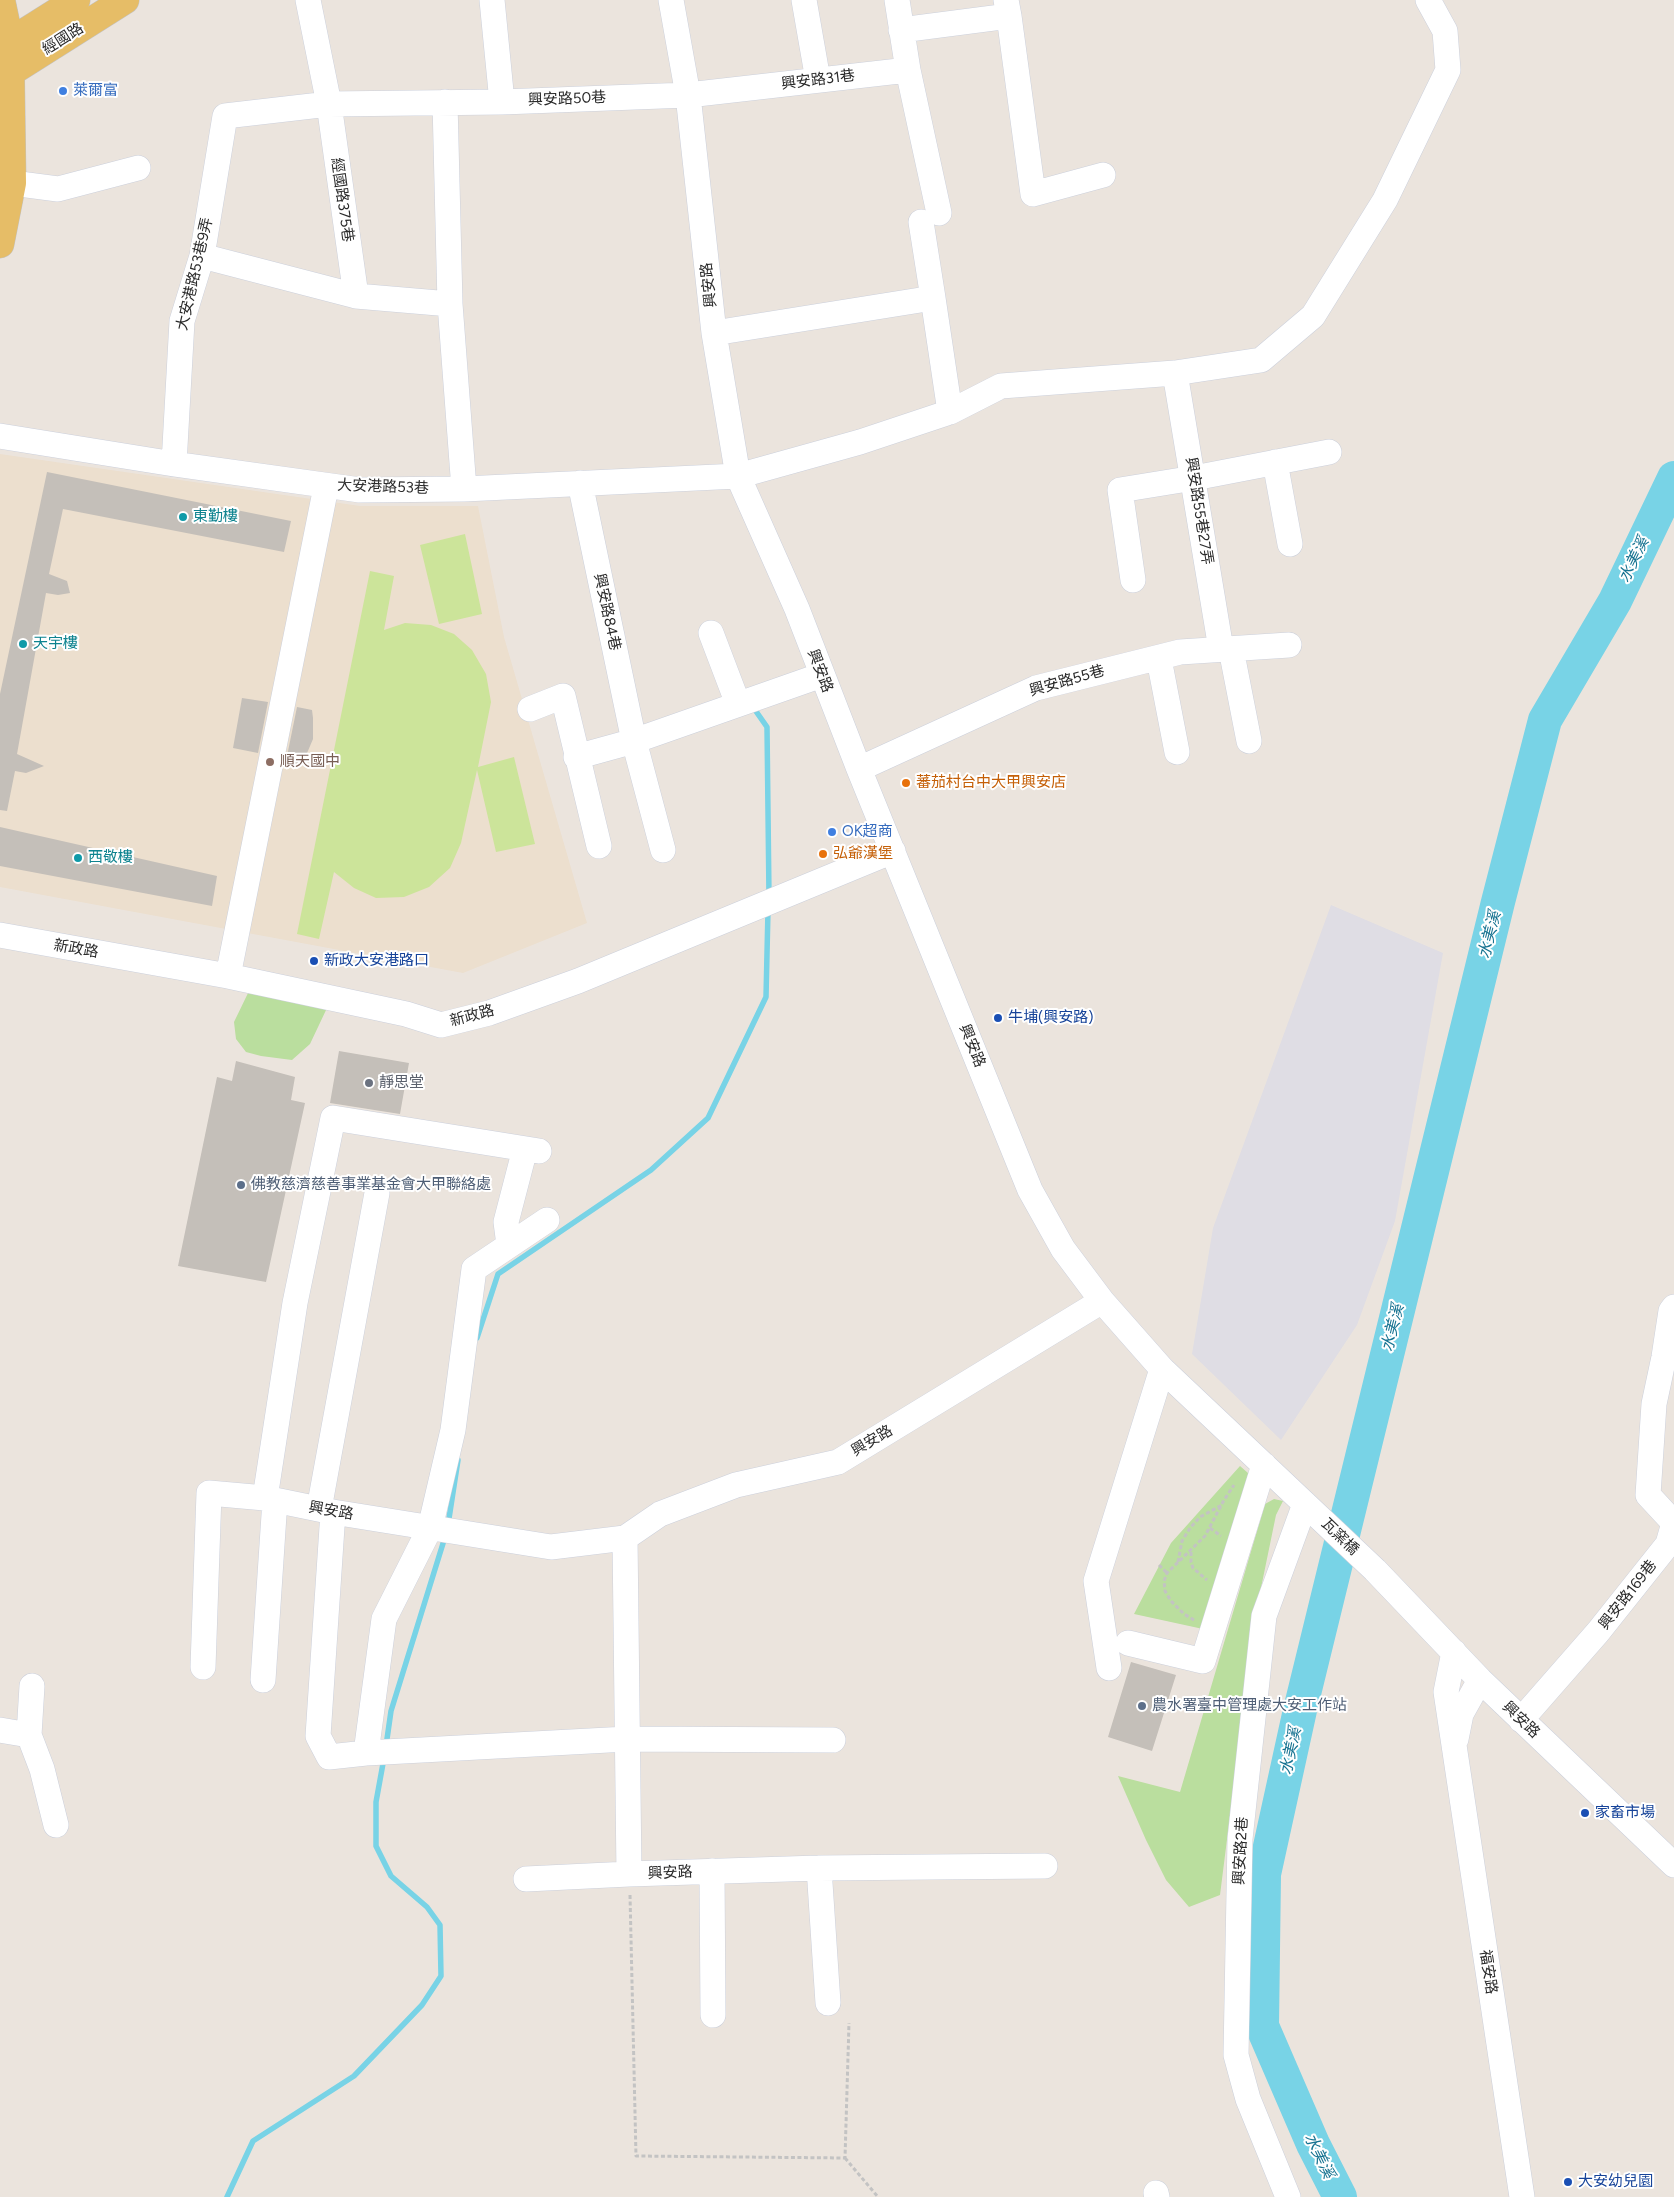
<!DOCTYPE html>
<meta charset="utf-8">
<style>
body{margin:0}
canvas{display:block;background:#ebe4dd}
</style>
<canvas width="1674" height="2197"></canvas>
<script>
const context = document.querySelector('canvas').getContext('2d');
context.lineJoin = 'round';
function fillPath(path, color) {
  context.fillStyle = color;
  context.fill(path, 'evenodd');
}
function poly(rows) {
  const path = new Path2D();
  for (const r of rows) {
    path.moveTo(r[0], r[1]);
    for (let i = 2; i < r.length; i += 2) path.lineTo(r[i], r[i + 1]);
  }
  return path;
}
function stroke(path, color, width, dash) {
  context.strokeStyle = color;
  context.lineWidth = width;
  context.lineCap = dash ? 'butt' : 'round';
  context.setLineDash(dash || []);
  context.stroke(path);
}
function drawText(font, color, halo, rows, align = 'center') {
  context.font = font + ' Figtree,"Noto Sans TC",sans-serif';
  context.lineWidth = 4;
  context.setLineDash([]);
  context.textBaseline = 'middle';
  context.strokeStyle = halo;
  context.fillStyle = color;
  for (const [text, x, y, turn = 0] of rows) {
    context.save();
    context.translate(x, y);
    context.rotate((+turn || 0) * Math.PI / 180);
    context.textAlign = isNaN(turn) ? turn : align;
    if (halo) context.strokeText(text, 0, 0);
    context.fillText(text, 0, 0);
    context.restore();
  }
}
fillPath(poly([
 [1331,905,1443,953,1395,1221,1357,1325,1281,1440,1192,1354,1213,1228]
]), '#dfdde4');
fillPath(poly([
 [0,454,360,506,478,506,504,637,587,923,463,973,0,887]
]), '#ecdfce');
fillPath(poly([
 [249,991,327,1008,310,1044,292,1060,261,1056,246,1052,236,1039,234,1022],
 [1240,1466,1248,1473,1249,1477,1203,1629,1134,1614,1171,1543],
 [1274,1499,1283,1501,1276,1515,1255,1617,1220,1895,1189,1907,1166,1880,1146,1840,1118,1776,1180,1792,1265,1504]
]), '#bade9e');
fillPath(poly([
 [465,534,482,614,439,624,420,545],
 [370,571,394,576,384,630,405,623,431,625,454,634,472,650,486,674,491,702,478,767,514,757,535,844,496,852,477,770,461,843,450,868,429,887,404,897,376,898,354,888,334,872,319,939,297,934]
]), '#cce49a');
stroke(poly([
 [753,707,767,727,769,896],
 [477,1338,498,1274,651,1170,708,1118,766,997,768,910],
 [448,1525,458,1460],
 [386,1746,391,1711,445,1537],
 [227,2197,253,2141,354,2076,422,2005,441,1976,440,1925,427,1907,391,1876,376,1846,376,1802,384,1758]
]), '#78d3e6', 5.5);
stroke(poly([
 [1340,2197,1313,2144,1262,2026,1264,1874,1300,1710,1498,902,1545,720,1615,601,1674,478]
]), '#78d3e6', 34);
fillPath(poly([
 [47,472,291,521,284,552,63,509,49,574,67,581,70,593,58,595,46,593,17,754,44,766,26,773,15,771,7,811,0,810,0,694],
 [242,698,268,702,258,753,233,748],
 [297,707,312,710,313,718,313,739,302,765,286,761],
 [0,827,217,876,212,906,0,866],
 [339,1051,409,1063,400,1114,330,1103],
 [236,1061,295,1077,291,1100,305,1103,266,1282,178,1266,217,1077,232,1081],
 [1131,1662,1176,1675,1152,1751,1108,1737]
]), '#c4bfb9');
const minor = poly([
 [308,0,329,104,356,296],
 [492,0,502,102],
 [671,0,688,95,714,333,738,476,797,609,859,769,1030,1190,1063,1249,1102,1301,1162,1369,1375,1570,1480,1680,1674,1865],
 [804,0,818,80],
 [1009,16,1033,194,1103,175],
 [901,30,1009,16,1006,0],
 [908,70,939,213],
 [445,102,450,304,464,489],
 [12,183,58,189,138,168],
 [921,222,933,298],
 [202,256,356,296,450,304],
 [1175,373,1221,649],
 [950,412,1001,386,1175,373,1261,360,1313,316,1385,200,1448,70,1445,31,1428,0],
 [0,436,174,464,360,490,464,489,738,476,860,442,950,412,933,298,714,333],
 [1275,462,1290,544],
 [174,464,182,321,202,256,225,116,329,104,502,102,688,95,908,70,897,0],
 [580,483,634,741,663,850],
 [1133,580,1120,490,1194,478,1329,452],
 [711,633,738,704],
 [1231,649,1249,741],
 [1159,659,1177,752],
 [530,709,563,696,599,846],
 [576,757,634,741,822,675],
 [859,769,1036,688,1180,652,1289,645],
 [0,935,228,976,406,1014,441,1025,489,1013,578,981,893,851],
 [228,976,325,492],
 [509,1245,506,1222,525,1149],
 [265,1498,295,1303,333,1118,539,1151],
 [319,1509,377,1193],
 [333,1512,318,1736,329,1757,366,1753,627,1739,833,1740],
 [625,1538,629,1874,819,1868,1045,1866],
 [1128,1643,1203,1661,1264,1465],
 [1454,1652,1446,1692,1522,2197],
 [203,1667,209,1493,265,1498,333,1512,551,1547,625,1538,660,1514,736,1485,838,1462,1102,1301],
 [1109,1668,1096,1581,1162,1369],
 [263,1680,275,1500],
 [1521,1720,1598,1632,1668,1544,1674,1523,1648,1495,1654,1404,1664,1357,1671,1311,1674,1307],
 [0,1730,29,1735,42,1769,56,1825],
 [29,1735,32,1686],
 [1456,1739,1461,1714,1480,1680],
 [366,1753,384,1619,430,1528,453,1430,474,1269,547,1220],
 [819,1868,828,2003],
 [712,1871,713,2015],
 [526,1879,629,1874],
 [1156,2193,1157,2197],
 [1288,2197,1248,2099,1236,2055,1240,1839,1264,1616,1305,1504]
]);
const major = poly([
 [0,48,76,0],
 [0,76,11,72,125,0],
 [0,244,12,183,10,43,1,0]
]);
stroke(minor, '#ccd0db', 26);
stroke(major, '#c3c3c3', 29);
stroke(poly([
 [1210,1528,1221,1536],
 [1191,1552,1191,1562,1193,1568,1207,1580],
 [1178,1562,1182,1541,1190,1528,1200,1517,1222,1505],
 [1159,1565,1167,1573],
 [1194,1620,1184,1614,1171,1601,1165,1591,1164,1581,1167,1573,1205,1536,1224,1500,1234,1485],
 [630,1895,636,2156,845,2158,849,2023],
 [845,2158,878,2197]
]), '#c3c3c3', 3, [4, 2.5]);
stroke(minor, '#fff', 25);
stroke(major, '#e6bd67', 28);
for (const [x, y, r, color] of [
 [63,91,5,"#3f7fe0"],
 [183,517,5,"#0f9aa8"],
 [23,644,5,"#0f9aa8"],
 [270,762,5,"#8d6e63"],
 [906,783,5,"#e8710a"],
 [832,832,5,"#3f7fe0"],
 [823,854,5,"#e8710a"],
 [78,858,5,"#0f9aa8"],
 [314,961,5,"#1a4fb4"],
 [998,1018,5,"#1a4fb4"],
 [369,1083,5,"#6b7280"],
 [241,1185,5,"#5c6f8a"],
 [1142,1706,5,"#5c6f8a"],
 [1585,1813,5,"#1a4fb4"],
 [1568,2182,5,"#1a4fb4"]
]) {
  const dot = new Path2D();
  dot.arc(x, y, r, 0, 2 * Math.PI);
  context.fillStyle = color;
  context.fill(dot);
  stroke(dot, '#fff', 2);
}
drawText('15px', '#2a2a2a', '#fff', [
 ["經國路",63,39,-32],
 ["興安路31巷",818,80,-7],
 ["興安路50巷",567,99,-2],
 ["經國路375巷",342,200,82],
 ["大安港路53巷9弄",195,274,-77],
 ["興安路",709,285,-96],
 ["大安港路53巷",383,487,2],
 ["興安路55巷27弄",1199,511,81],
 ["興安路84巷",607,612,78],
 ["興安路",820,671,69],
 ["興安路55巷",1067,681,-16],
 ["新政路",76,949,10],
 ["新政路",472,1016,-15],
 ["興安路",972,1046,68],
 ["興安路",872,1441,-31],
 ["興安路",331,1511,10],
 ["瓦窯橋",1340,1537,44],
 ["興安路169巷",1628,1595,-52],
 ["興安路",1521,1720,44],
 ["興安路2巷",1241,1851,-87],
 ["興安路",670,1873,-2],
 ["福安路",1488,1972,81]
]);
drawText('15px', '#366cbe', '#fff', [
 ["萊爾富",73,91],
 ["OK超商",842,832]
], 'left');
drawText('15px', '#0d838f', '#fff', [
 ["東勤樓",193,517],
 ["天宇樓",33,644],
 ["西敬樓",88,858]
], 'left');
drawText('15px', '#785e54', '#fff', [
 ["順天國中",280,762]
], 'left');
drawText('15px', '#c56008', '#fff', [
 ["蕃茄村台中大甲興安店",916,783],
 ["弘爺漢堡",833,854]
], 'left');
drawText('15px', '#164399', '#fff', [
 ["新政大安港路口",324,961],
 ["牛埔(興安路)",1008,1018],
 ["家畜市場",1595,1813],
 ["大安幼兒園",1578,2182]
], 'left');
drawText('15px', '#5b616d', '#fff', [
 ["靜思堂",379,1083]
], 'left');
drawText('15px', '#4e5e75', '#fff', [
 ["佛教慈濟慈善事業基金會大甲聯絡處",251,1185],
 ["農水署臺中管理處大安工作站",1152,1706]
], 'left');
drawText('italic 16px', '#177391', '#fff', [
 ["水美溪",1634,560,-64],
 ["水美溪",1490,935,-76],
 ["水美溪",1393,1328,-76],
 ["水美溪",1291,1751,-78],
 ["水美溪",1319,2156,64]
]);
</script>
